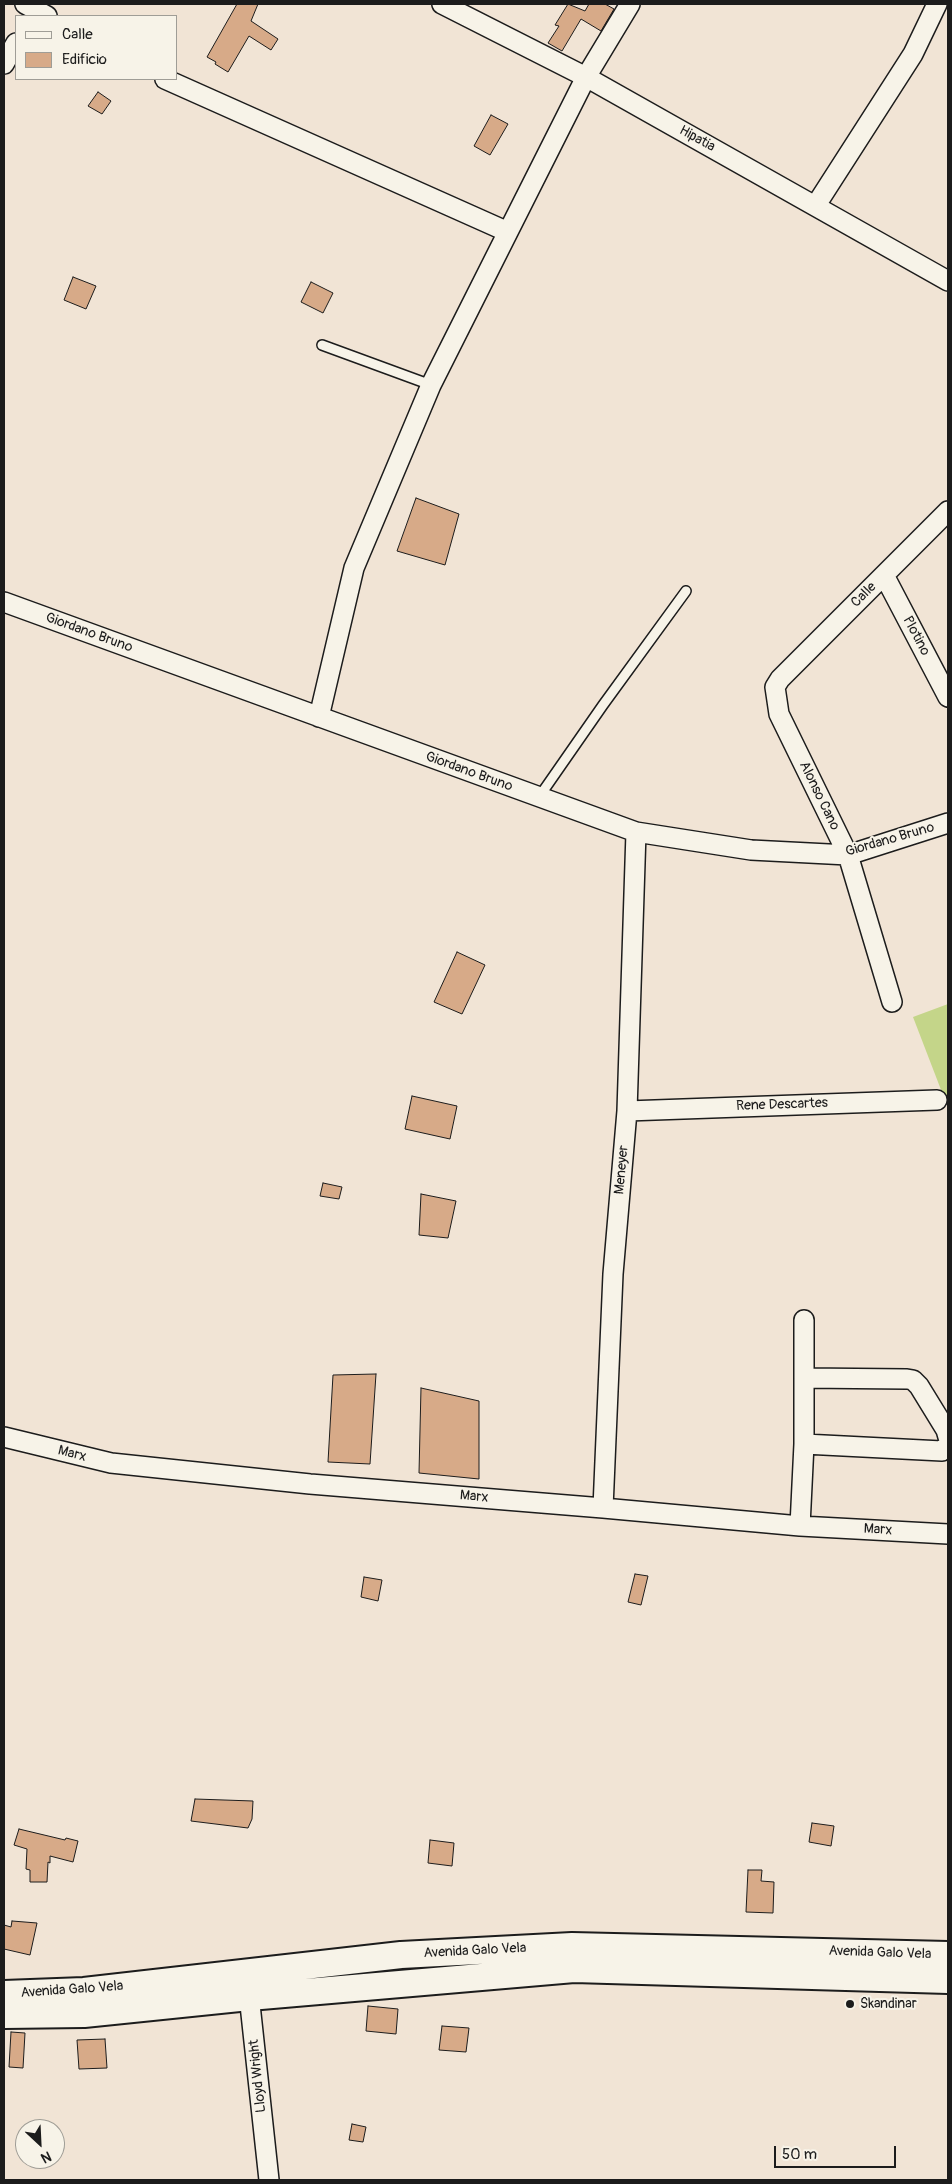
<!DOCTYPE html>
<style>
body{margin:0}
#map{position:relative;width:952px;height:2184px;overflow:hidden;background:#f1e4d5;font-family:Pangolin,sans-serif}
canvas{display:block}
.frame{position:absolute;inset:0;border:5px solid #1c1c1c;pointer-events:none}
.legend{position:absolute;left:15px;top:15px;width:162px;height:65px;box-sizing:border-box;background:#f7f3e8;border:1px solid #9f9d96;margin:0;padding:6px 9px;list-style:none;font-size:15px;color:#1c1c1c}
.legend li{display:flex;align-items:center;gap:10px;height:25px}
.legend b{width:25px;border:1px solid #9f9d96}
.north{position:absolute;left:15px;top:2119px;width:50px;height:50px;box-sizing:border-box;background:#f7f3e8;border:1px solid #9f9d96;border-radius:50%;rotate:155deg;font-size:14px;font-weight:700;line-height:20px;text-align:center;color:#1c1c1c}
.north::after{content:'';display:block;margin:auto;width:18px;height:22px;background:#1c1c1c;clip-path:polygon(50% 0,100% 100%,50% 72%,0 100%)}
.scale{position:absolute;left:774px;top:2146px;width:122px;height:22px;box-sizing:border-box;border:2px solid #1c1c1c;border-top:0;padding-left:6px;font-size:15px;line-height:18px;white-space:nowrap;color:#1c1c1c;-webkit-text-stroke:4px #f7f3e8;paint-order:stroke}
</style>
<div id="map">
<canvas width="952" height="2184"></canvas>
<div class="frame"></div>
<ul class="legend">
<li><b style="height:6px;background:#f7f3e8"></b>Calle</li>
<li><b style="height:14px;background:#d7aa88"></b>Edificio</li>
</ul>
<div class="north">N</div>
<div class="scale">50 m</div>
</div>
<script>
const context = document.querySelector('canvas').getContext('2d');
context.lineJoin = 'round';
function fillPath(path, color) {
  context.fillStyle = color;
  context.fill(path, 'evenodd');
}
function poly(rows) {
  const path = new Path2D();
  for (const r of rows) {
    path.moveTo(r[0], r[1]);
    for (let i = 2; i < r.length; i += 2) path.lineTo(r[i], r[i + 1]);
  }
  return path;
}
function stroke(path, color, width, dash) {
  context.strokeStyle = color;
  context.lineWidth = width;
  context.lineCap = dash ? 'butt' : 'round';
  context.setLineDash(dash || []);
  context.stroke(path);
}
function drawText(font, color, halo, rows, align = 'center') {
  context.font = font + ' Pangolin,sans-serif';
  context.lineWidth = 4;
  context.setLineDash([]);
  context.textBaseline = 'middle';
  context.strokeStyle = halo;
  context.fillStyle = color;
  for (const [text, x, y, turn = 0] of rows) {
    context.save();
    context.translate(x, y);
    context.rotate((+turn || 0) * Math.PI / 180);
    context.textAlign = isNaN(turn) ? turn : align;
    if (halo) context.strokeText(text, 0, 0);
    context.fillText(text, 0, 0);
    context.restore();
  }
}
fillPath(poly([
 [948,1004,948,1108,913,1017]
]), '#c4d589');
const building = poly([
 [237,4,258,4,251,21,278,39,271,50,249,36,228,72,215,64,216,62,207,57,237,4],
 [568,4,585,11,589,4,605,4,614,9,601,31,581,19,562,51,548,43,559,26,555,25,568,4],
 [98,92,111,101,102,114,88,106,98,92],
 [491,115,508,124,490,155,474,146,491,115],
 [73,277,96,286,86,309,64,300,73,277],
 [311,282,333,293,323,313,301,302,311,282],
 [416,498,459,514,445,565,397,551,416,498],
 [457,952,485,965,462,1014,434,1002,457,952],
 [412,1096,457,1106,450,1139,405,1129,412,1096],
 [323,1183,342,1187,339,1199,320,1196,323,1183],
 [421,1194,456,1201,448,1238,419,1235,421,1194],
 [376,1374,370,1464,328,1462,333,1375,376,1374],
 [421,1388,479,1401,479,1479,419,1473,421,1388],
 [635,1574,648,1576,641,1605,628,1602,635,1574],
 [364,1577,382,1580,378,1601,361,1597,364,1577],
 [195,1799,253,1801,252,1819,248,1828,191,1821,195,1799],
 [812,1823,834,1826,831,1846,809,1842,812,1823],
 [19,1829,65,1840,66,1838,78,1841,73,1862,50,1856,50,1863,48,1862,47,1882,30,1882,30,1870,26,1869,27,1849,14,1845,19,1829],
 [430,1840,454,1843,452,1866,428,1863,430,1840],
 [748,1870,762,1870,761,1881,774,1882,773,1913,746,1912,748,1870],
 [12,1921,37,1923,30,1955,4,1949,4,1925,11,1927,12,1921],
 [368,2006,398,2009,396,2034,366,2031,368,2006],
 [442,2026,469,2028,466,2052,439,2050,442,2026],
 [11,2032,25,2033,23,2068,9,2067,11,2032],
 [105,2039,107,2068,79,2069,77,2040,105,2039],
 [352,2124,366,2127,363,2142,349,2140,352,2124]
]);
fillPath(building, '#d7aa88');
stroke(building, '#1c1c1c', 1);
const lane = poly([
 [322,345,431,385],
 [539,797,603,705,686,591]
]);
const street = poly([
 [25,4,47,16],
 [442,4,586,77,948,281],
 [4,64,16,43],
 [165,79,508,232],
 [816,205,913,54,937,4],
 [884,575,948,697],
 [4,602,636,832,751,850,848,855,948,823],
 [319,717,354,568,431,385,586,77,630,4],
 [892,1002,848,855,779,714,775,687,780,679,948,511],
 [627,1111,937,1100],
 [804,1378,907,1379,913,1380,919,1386,946,1430,948,1437],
 [4,1437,111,1463,310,1484,603,1508,800,1526,948,1534],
 [804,1444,942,1451,948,1445],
 [603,1508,613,1274,627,1111,636,832],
 [800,1526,804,1444,804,1320],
 [248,1986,269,2180]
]);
const secondary = poly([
 [4,1994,84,1991,401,1955,572,1946,948,1955],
 [4,2015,84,2014,249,1997,574,1969,948,1980]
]);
stroke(lane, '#1c1c1c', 12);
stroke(street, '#1c1c1c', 22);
stroke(secondary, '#1c1c1c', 30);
stroke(lane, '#f7f3e8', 9);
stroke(street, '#f7f3e8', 19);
stroke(secondary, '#f7f3e8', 26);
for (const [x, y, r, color] of [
 [850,2004,5,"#1c1c1c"]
]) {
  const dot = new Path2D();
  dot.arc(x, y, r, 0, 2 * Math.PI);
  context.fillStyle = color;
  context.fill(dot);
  stroke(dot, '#f7f3e8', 2);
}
drawText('14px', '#1c1c1c', '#f7f3e8', [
 ["Hipatia",697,139,29],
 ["Calle",864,595,-45],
 ["Giordano Bruno",89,633,20],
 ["Plotino",916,636,62],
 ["Giordano Bruno",469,772,20],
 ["Alonso Cano",819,796,64],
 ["Giordano Bruno",890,840,-16],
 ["Rene Descartes",782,1105,-2],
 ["Meneyer",622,1170,-85],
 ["Marx",72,1454,14],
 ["Marx",474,1497,5],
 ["Marx",878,1530,3],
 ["Avenida Galo Vela",475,1951,-3],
 ["Avenida Galo Vela",880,1953,2],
 ["Avenida Galo Vela",72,1990,-4],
 ["Lloyd Wright",258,2076,-96]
]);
drawText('14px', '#1c1c1c', '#f7f3e8', [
 ["Skandinar",860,2004]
], 'left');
</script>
